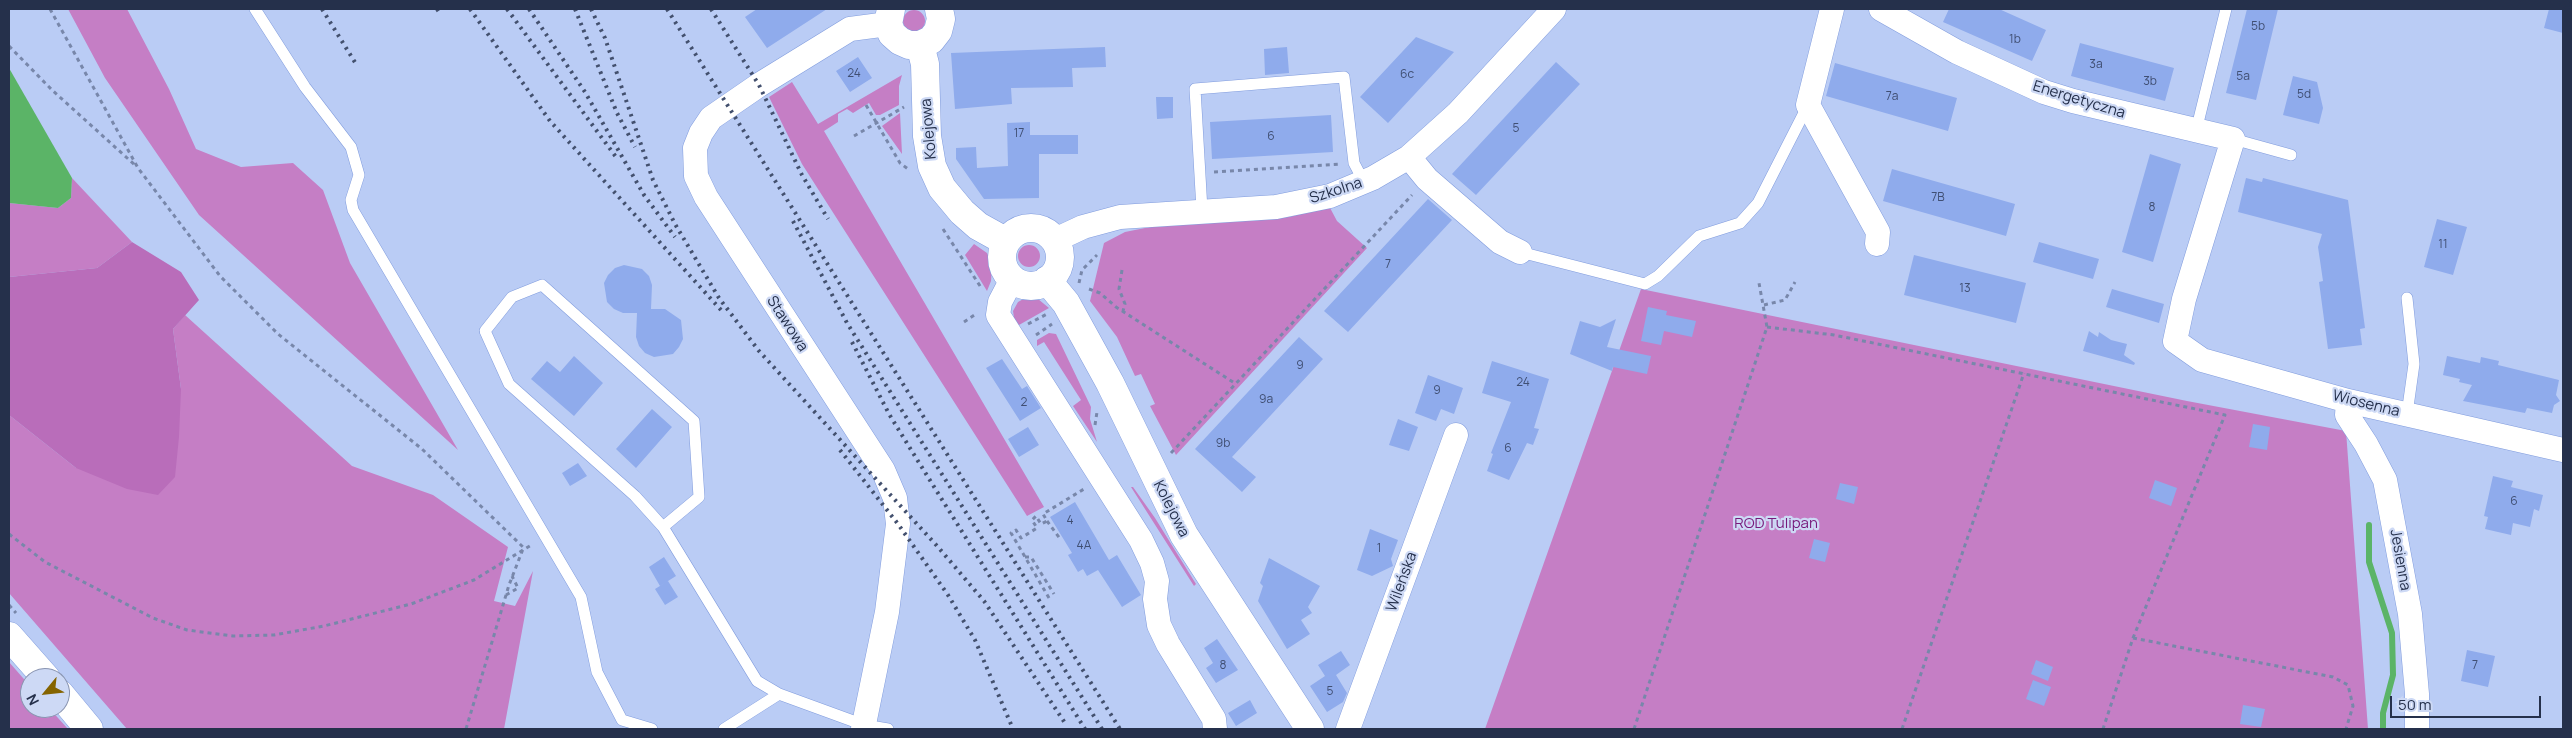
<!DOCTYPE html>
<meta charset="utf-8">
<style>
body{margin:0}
#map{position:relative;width:2572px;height:738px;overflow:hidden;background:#baccf5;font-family:Manrope,sans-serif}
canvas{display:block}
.frame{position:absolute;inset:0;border:10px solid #25304b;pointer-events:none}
.north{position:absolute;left:20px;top:668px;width:50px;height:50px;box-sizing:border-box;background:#cdd9f5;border:1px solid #8a95b1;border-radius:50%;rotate:242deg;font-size:14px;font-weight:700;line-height:20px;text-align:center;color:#25304b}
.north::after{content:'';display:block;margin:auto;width:18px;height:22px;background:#856400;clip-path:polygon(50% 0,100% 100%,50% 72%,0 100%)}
.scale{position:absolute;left:2390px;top:696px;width:151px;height:22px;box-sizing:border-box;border:2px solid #25304b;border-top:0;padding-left:6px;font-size:15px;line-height:18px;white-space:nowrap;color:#25304b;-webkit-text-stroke:4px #cdd9f5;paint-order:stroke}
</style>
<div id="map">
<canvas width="2572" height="738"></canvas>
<div class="frame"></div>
<div class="north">N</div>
<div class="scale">50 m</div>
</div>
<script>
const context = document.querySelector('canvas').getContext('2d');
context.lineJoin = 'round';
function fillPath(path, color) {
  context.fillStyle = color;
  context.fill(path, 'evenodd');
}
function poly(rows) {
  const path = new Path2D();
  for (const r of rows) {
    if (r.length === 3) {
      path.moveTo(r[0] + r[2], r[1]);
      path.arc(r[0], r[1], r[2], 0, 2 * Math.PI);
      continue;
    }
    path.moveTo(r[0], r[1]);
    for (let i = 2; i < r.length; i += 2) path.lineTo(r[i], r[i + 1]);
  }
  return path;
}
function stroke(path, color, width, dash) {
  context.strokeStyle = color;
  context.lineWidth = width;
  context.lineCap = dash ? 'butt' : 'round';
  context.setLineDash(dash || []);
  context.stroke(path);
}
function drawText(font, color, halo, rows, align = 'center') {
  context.font = font + ' Manrope,sans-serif';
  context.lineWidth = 4.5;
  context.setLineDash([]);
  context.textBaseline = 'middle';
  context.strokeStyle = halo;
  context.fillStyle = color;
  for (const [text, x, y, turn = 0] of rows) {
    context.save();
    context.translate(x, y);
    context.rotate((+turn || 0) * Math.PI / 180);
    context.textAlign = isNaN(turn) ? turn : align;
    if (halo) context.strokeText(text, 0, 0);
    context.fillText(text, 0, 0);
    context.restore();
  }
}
fillPath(poly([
 [68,9,127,9,169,89,196,149,241,167,293,163,323,190,350,263,458,450,199,215,105,78],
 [914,21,11],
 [902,75,899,86,899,105,880,115,876,115,869,103,853,113,847,109,838,114,838,122,824,131,1044,507,1027,516,802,164,769,97,792,82,818,124],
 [900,113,902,154,882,126],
 [72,178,132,242,97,268,9,277,9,203,58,208,71,198],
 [1329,206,1337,221,1367,248,1176,455,1150,406,1155,404,1141,374,1135,376,1117,337,1090,301,1104,243,1125,232,1160,225,1203,221,1289,217],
 [974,244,987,253,992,265,991,281,987,291,965,255],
 [1029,256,11],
 [1641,289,2187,401,2346,431,2368,729,1485,729],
 [1027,297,1038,299,1049,308,1019,325,1015,324,1013,311,1018,302],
 [185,315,352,466,433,495,508,547,494,601,515,606,533,571,504,729,127,729,9,593,9,415,76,468,181,389,173,329],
 [1049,333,1056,334,1091,407,1090,419,1097,442,1073,406,1081,400,1044,342,1037,346,1037,340],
 [1131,487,1133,487,1155,518,1196,584,1194,586],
 [9,662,30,686,30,708,49,708,68,729,9,729]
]), '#c57ec5');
fillPath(poly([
 [132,242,181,272,199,300,173,329,181,389,179,437,175,477,158,495,127,489,76,468,9,415,9,277,97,268]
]), '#b96dba');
fillPath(poly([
 [9,68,72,178,71,198,58,208,9,203]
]), '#5bb467');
stroke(poly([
 [2369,525,2369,562,2392,633,2393,675,2383,713,2383,729]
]), '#5bb467', 6);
fillPath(poly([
 [757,9,827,9,767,48,745,17],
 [1949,9,1999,9,2046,30,2032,61,1943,22],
 [2247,9,2278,9,2256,100,2226,93],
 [2549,9,2563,9,2563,33,2544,28],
 [1416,37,1454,52,1388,123,1360,97],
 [2080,43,2174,68,2165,101,2071,76],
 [1105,47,1106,67,1072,68,1073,87,1011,88,1012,104,955,109,951,53],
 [1287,47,1289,73,1265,75,1264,49],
 [858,57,872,78,850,92,836,71],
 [1556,62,1580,84,1476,195,1452,174],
 [1835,63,1957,98,1948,131,1826,96],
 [2293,76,2317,82,2323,108,2319,124,2283,115],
 [1156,97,1173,97,1173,118,1157,119],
 [1331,115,1333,152,1212,159,1210,122],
 [1030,122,1030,135,1078,135,1078,154,1039,154,1039,198,984,199,956,159,956,148,976,147,977,168,1008,166,1007,123],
 [2150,154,2181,164,2153,262,2122,252],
 [1892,169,2015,204,2006,236,1883,201],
 [2246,178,2262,182,2263,178,2348,200,2365,328,2360,329,2362,345,2328,349,2319,282,2323,281,2318,247,2322,234,2238,212],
 [1428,199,1452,220,1348,332,1324,311],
 [2437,219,2467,227,2453,275,2424,267],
 [2039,242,2099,259,2093,279,2033,262],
 [1914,255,2026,283,2016,323,1904,295],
 [624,265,642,269,649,276,652,285,651,309,665,309,681,320,683,339,679,347,673,354,654,357,645,353,639,346,636,337,637,313,623,313,614,309,607,302,604,283,608,275,615,268],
 [2112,289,2164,304,2159,323,2106,307],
 [1648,307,1667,311,1666,315,1696,321,1692,337,1664,331,1661,345,1641,341],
 [1616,319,1607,347,1651,356,1647,374,1613,367,1612,371,1570,354,1580,321,1600,327],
 [2089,331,2098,337,2099,332,2111,340,2127,344,2124,355,2135,363,2134,365,2083,351],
 [1299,337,1323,359,1232,457,1256,477,1242,492,1195,449],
 [574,356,603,383,574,416,531,379,547,361,560,372],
 [2447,356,2480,363,2481,357,2499,361,2498,365,2559,380,2556,395,2560,401,2554,405,2552,413,2527,408,2525,413,2463,401,2472,385,2459,382,2460,379,2443,375],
 [1002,359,1022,389,1027,386,1041,408,1020,421,986,368],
 [1492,361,1549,379,1534,428,1539,429,1533,445,1527,443,1509,480,1487,471,1493,454,1491,453,1511,402,1482,393],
 [1428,375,1463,388,1454,414,1441,409,1436,421,1415,413],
 [652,409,672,427,636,468,616,449],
 [1398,419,1418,427,1409,451,1389,445],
 [2253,424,2270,427,2267,450,2249,447],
 [1028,427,1039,445,1019,457,1008,439],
 [578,463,587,476,570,486,562,473],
 [2493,476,2513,481,2511,487,2543,495,2539,511,2534,509,2530,527,2513,523,2511,535,2485,529,2488,517,2484,516],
 [2155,480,2177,488,2171,506,2149,498],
 [1840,483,1858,487,1854,504,1836,499],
 [1075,502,1109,560,1117,555,1141,595,1122,607,1098,570,1087,576,1083,569,1078,572,1068,555,1072,553,1050,517],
 [1370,529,1398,540,1391,559,1393,566,1372,576,1357,570],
 [1814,539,1830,543,1825,562,1809,558],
 [664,557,676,576,660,586,649,567],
 [1269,558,1320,586,1308,607,1312,613,1301,620,1310,634,1287,649,1258,601,1263,586,1260,583],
 [668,581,678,597,665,605,655,589],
 [1217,639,1238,670,1216,683,1206,668,1213,663,1204,648],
 [2467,650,2495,656,2488,687,2461,681],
 [1341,651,1350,665,1336,675,1347,693,1343,702,1327,712,1310,686,1325,676,1318,665],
 [2036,660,2053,667,2048,681,2031,674],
 [2033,680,2051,687,2044,706,2026,699],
 [1250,700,1257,713,1236,726,1228,713],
 [2243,705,2265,709,2261,727,2240,724]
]), '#8fabec');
const service = poly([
 [255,9,305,87,351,147,359,175,351,200,353,210,581,597,597,672,622,720,652,729],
 [2196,131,2226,9],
 [2233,139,2291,155],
 [1202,210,1195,89,1344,77,1354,163,1364,182],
 [1520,252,1645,284,1658,276,1699,236,1740,223,1758,203,1808,105],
 [2407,414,2414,364,2407,298],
 [663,527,699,497,694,421,542,285,512,297,485,331,509,384,635,496,663,527,757,681,779,694,864,725,888,729],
 [724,729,779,694]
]);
const minor = poly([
 [1832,9,1808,105,1878,232,1877,244],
 [1881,9,1957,52,2044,92,2073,101,2233,139,2184,299,2175,341,2202,360,2348,401,2563,450],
 [1409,157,1427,179,1500,242,1520,252],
 [1055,240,1083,227,1120,217,1276,207,1330,196,1373,178,1409,157,1458,113,1554,9],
 [1012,279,1000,302,998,315,1141,540,1152,563,1157,581,1155,599,1159,625,1168,644,1214,719,1215,729],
 [2348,401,2347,415,2366,444,2385,480,2410,614,2417,694,2417,729],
 [863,729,887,612,898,524,895,498,883,470,706,197,696,176,695,148,701,133,711,118,759,85,850,29,888,24],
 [1348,729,1456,435]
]);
const tertiary = poly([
 [891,9,888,24,892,34,900,41,909,45,920,45,931,40,938,31,941,19,939,9],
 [920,45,925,64,927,136,932,166,942,188,962,212,978,226,1005,241],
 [1031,257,29],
 [1047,280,1066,303,1110,383,1184,535,1310,729]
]);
const primary = poly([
 [9,636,46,678],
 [60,694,89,729]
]);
stroke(service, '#819cdd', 12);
stroke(minor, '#819cdd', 25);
stroke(tertiary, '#819cdd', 29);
stroke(primary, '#819cdd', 29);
stroke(poly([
 [50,9,138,168,220,276,278,334,422,449,524,548],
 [9,46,52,90,136,166],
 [866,105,900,163,908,169],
 [854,136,904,107],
 [1214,172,1340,164],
 [943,229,982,289],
 [1122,270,1119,289,1125,304,1123,311],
 [1079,283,1082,270,1097,255],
 [1089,289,1100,293,1116,307,1236,384],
 [1764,305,1785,300,1795,282],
 [964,322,976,314],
 [1028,324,1047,314],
 [1767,327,1834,335,2225,415,2133,638,2103,729],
 [1036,335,1052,324],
 [1095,425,1097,412],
 [1171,453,1412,195],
 [1047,521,1061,540],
 [9,534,45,562,153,618,187,630,233,636,274,635,324,626,411,604,474,580,533,544],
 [1025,557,1031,557,1054,594],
 [506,595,518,588,512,576],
 [1049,598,1011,533,1016,530,1021,538,1037,528,1032,520,1036,516,1041,524,1047,521,1043,514,1084,489],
 [9,605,16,613],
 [2133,638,2333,677,2348,685,2353,706,2346,729],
 [466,729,509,585,523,549],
 [1634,729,1767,327,1759,283],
 [1902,729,2024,373]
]), '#7887aa', 3, [4, 4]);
stroke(service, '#fff', 11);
stroke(minor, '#fff', 24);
stroke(tertiary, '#fff', 28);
stroke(primary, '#fff', 28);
stroke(poly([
 [322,9,356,64],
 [437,9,441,15],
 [470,9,550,121,721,310],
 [507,9,616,157],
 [529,9,585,92,644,195,675,237],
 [575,9,617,113,635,147],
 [591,9,605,38,653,180,675,224,719,298,759,351,938,547,984,601,1065,723],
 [667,9,1120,729],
 [711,9,759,85,802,175,828,219],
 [793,221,847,323,1102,729],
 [852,342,889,414,913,453,1085,729],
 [840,450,898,524,948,595,975,640,1013,729]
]), '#43506e', 4, [2.5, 5]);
drawText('12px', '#404f73', null, [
 ["5b",2258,27],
 ["1b",2015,40],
 ["3a",2096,65],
 ["24",854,74],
 ["6c",1407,75],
 ["5a",2243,77],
 ["3b",2150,82],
 ["5d",2304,95],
 ["7a",1892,97],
 ["5",1516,129],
 ["17",1019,134],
 ["6",1271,137],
 ["7B",1938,198],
 ["8",2152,208],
 ["11",2443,245],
 ["7",1388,265],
 ["13",1965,289],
 ["9",1300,366],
 ["24",1523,383],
 ["9",1437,391],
 ["9a",1266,400],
 ["2",1024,403],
 ["9b",1223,444],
 ["6",1508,449],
 ["6",2514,502],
 ["4",1070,521],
 ["4A",1084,546],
 ["1",1379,549],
 ["8",1223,666],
 ["7",2475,666],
 ["5",1330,692]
]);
drawText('15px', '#25304b', '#cdd9f5', [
 ["Energetyczna",2079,100,17],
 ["Kolejowa",929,129,-95],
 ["Szkolna",1336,191,-18],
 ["Stawowa",787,324,57],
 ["Wiosenna",2366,404,14],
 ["Kolejowa",1171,509,63],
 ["Jesienna",2400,560,80],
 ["Wileńska",1402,582,-70]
]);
drawText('15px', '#78197b', '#cdd9f5', [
 ["ROD Tulipan",1776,524]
]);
</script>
